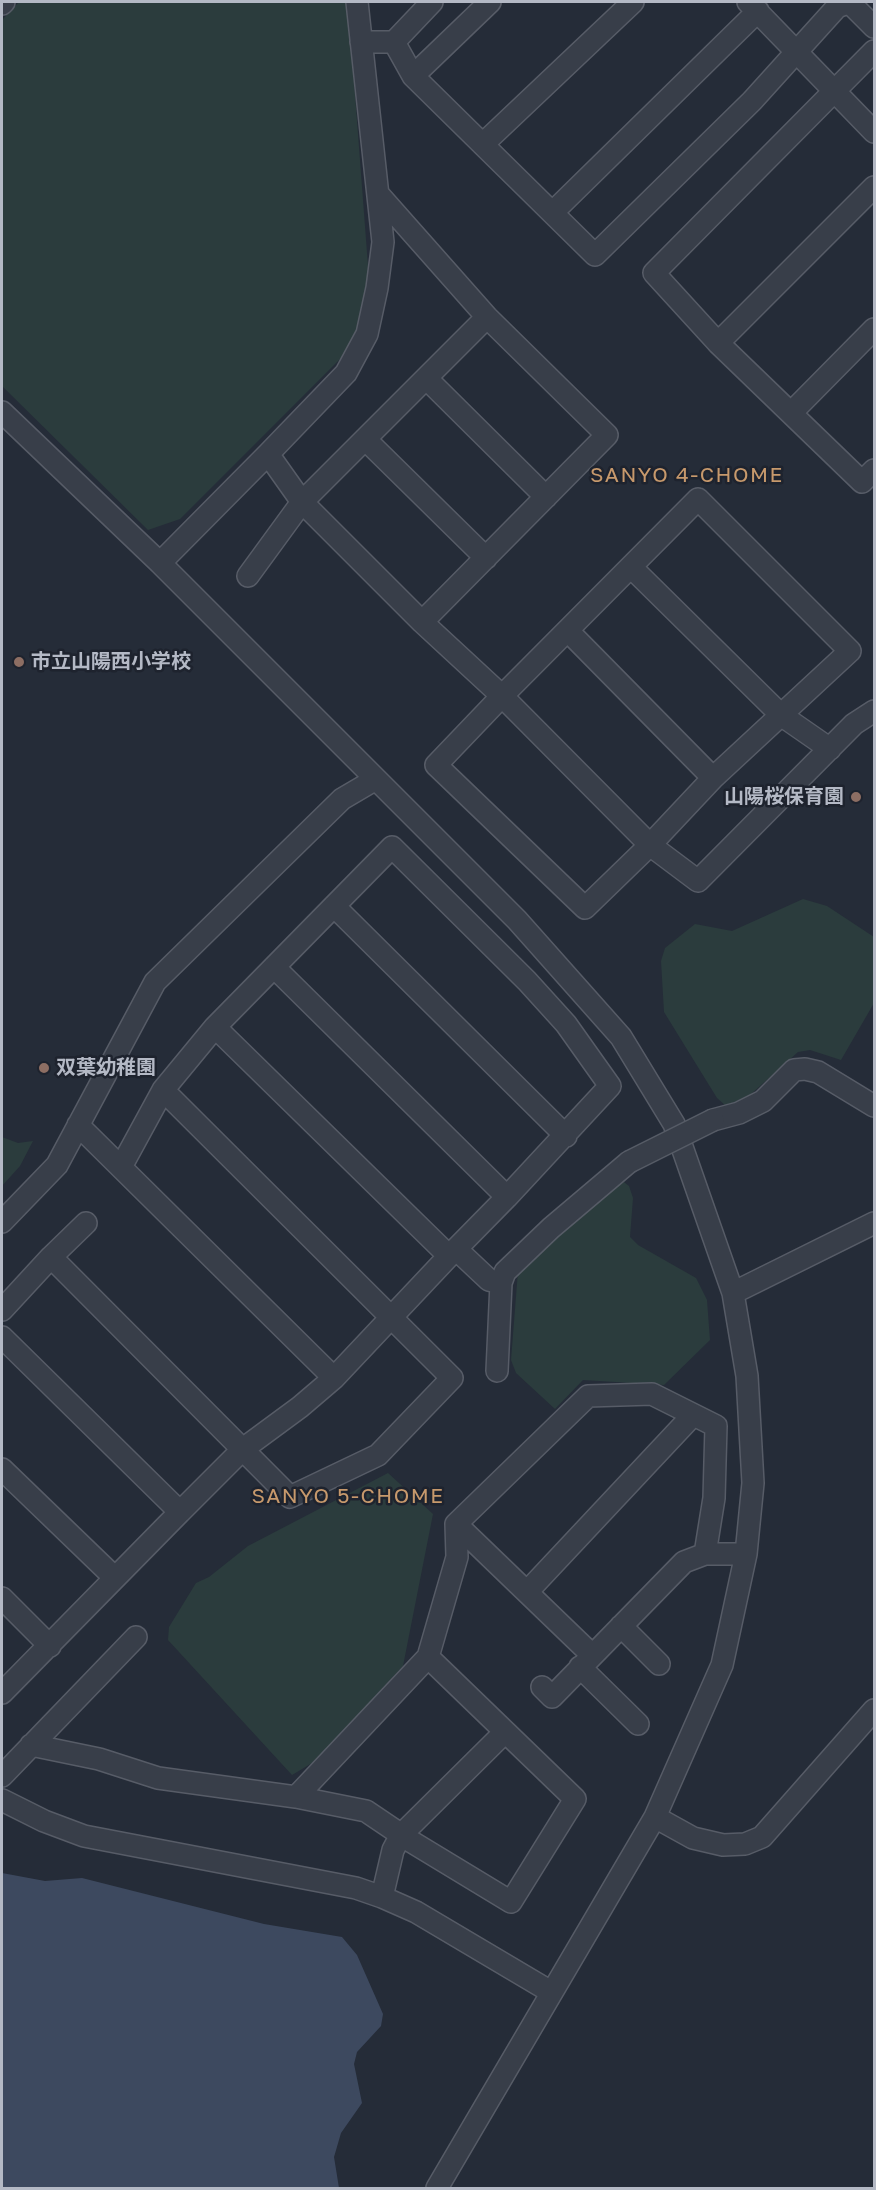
<!DOCTYPE html>
<meta charset="utf-8">
<style>
body{margin:0}
#map{position:relative;width:876px;height:2190px;overflow:hidden;background:#252c38;font-family:"Golos Text",sans-serif}
canvas{display:block}
.frame{position:absolute;inset:0;border:3px solid #b4b9c5;pointer-events:none}
</style>
<div id="map">
<canvas width="876" height="2190"></canvas>
<div class="frame"></div>
</div>
<script>
const context = document.querySelector('canvas').getContext('2d');
context.lineJoin = 'round';
function fillPath(path, color) {
  context.fillStyle = color;
  context.fill(path, 'evenodd');
}
function poly(rows) {
  const path = new Path2D();
  for (const r of rows) {
    path.moveTo(r[0], r[1]);
    for (let i = 2; i < r.length; i += 2) path.lineTo(r[i], r[i + 1]);
  }
  return path;
}
function stroke(path, color, width, dash) {
  context.strokeStyle = color;
  context.lineWidth = width;
  context.lineCap = dash ? 'butt' : 'round';
  context.setLineDash(dash || []);
  context.stroke(path);
}
function drawText(font, color, halo, rows, align = 'center') {
  context.font = font + ' "Golos Text","Noto Sans JP",sans-serif';
  context.lineWidth = 5;
  context.setLineDash([]);
  context.textBaseline = 'middle';
  context.strokeStyle = halo;
  context.fillStyle = color;
  for (const [text, x, y, turn = 0] of rows) {
    context.save();
    context.translate(x, y);
    context.rotate((+turn || 0) * Math.PI / 180);
    context.textAlign = isNaN(turn) ? turn : align;
    if (halo) context.strokeText(text, 0, 0);
    context.fillText(text, 0, 0);
    context.restore();
  }
}
fillPath(poly([
 [19,2,348,2,369,279,364,316,343,356,180,519,148,530,2,386,2,20],
 [803,899,827,906,874,937,874,1003,841,1060,810,1050,798,1052,750,1095,726,1106,717,1098,664,1012,661,961,665,948,695,924,732,931],
 [2,1137,18,1143,33,1141,20,1166,2,1186],
 [620,1179,629,1186,633,1198,630,1237,638,1245,696,1278,707,1300,710,1340,664,1385,583,1380,555,1409,516,1373,511,1360,518,1271],
 [388,1473,433,1514,403,1666,317,1760,292,1775,168,1640,169,1627,196,1583,209,1577,248,1546]
]), '#2b3c3d');
fillPath(poly([
 [2,1873,45,1881,82,1878,264,1924,342,1937,357,1955,383,2014,381,2026,357,2052,354,2064,362,2103,341,2133,334,2157,339,2188,2,2188]
]), '#3d495f');
const minor = poly([
 [748,2,874,132],
 [849,2,874,27],
 [2,4,4,2],
 [361,42,394,42,432,2],
 [394,42,413,76,595,255,752,101,837,7,850,2],
 [874,51,654,273,718,343,862,482,874,470],
 [413,76,490,2],
 [483,144,633,2],
 [379,195,487,317,607,435,422,622],
 [553,212,758,11],
 [718,343,874,187],
 [426,378,546,497],
 [2,412,160,563,517,920,621,1037,674,1124,733,1293,747,1376,753,1483,746,1554,722,1665,655,1817,437,2188],
 [791,413,874,329],
 [365,439,486,558],
 [268,454,302,502,422,622,502,696,650,845,698,881,854,724,874,711],
 [698,499,850,651,713,778,650,845,585,908,436,765,502,696,698,499],
 [160,563,268,454,346,373,367,334,377,288,383,242,357,2],
 [631,567,781,715,830,749],
 [248,576,302,502,487,317],
 [568,631,713,778],
 [334,906,566,1136],
 [274,967,507,1197],
 [215,1027,449,1256],
 [713,1120,739,1113,763,1101,794,1070,805,1069,818,1072,874,1106],
 [78,1125,334,1378,449,1256,507,1197,610,1086,566,1024,527,981,392,847,215,1027,163,1090,121,1167],
 [2,1222,57,1165,155,982,342,799,376,779],
 [456,1249,489,1280,501,1283],
 [51,1257,86,1223],
 [733,1293,874,1223],
 [2,1310,51,1257,290,1497,378,1455,452,1378,163,1090],
 [2,1337,180,1512,2,1693],
 [497,1371,501,1283,505,1272,551,1228,629,1162],
 [2,1469,115,1578],
 [180,1512,243,1449,300,1407,334,1378],
 [456,1524,592,1655],
 [527,1592,693,1415],
 [2,1598,50,1646],
 [621,1626,659,1664],
 [580,1667,638,1724],
 [542,1687,552,1697,684,1562,705,1554,746,1554],
 [31,1745,99,1759,158,1778,296,1797,366,1811,412,1842,511,1902,575,1799,428,1657],
 [2,1776,136,1637],
 [296,1797,428,1657,457,1557,456,1524,588,1396,652,1394,716,1426,714,1498,705,1554],
 [2,1800,44,1821,84,1836,356,1888,382,1897,416,1912,551,1992],
 [655,1817,693,1838,723,1845,745,1844,762,1837,874,1710],
 [382,1897,393,1850,401,1835,505,1732]
]);
stroke(minor, '#575c67', 24);
stroke(minor, '#383e49', 21);
const minorBridge = poly([
 [629,1162,713,1120]
]);
stroke(minorBridge, '#575c67', 24, []);
stroke(minorBridge, '#383e49', 21);
for (const [x, y, r, color] of [
 [19,662,6,"#8d6e63"],
 [856,797,6,"#8d6e63"],
 [44,1068,6,"#8d6e63"]
]) {
  const dot = new Path2D();
  dot.arc(x, y, r, 0, 2 * Math.PI);
  context.fillStyle = color;
  context.fill(dot);
  stroke(dot, '#1e232e', 2);
}
drawText('bold 20px', '#b4b9c5', '#1e232e', [
 ["市立山陽西小学校",31,662],
 ["山陽桜保育園",844,797,"right"],
 ["双葉幼稚園",56,1068]
], 'left');
context.letterSpacing = '1.5px';
drawText('21px', '#c7996c', '#1e232e', [
 ["SANYO 4-CHOME",687,475],
 ["SANYO 5-CHOME",348,1496]
]);
context.letterSpacing = '0px';
</script>
